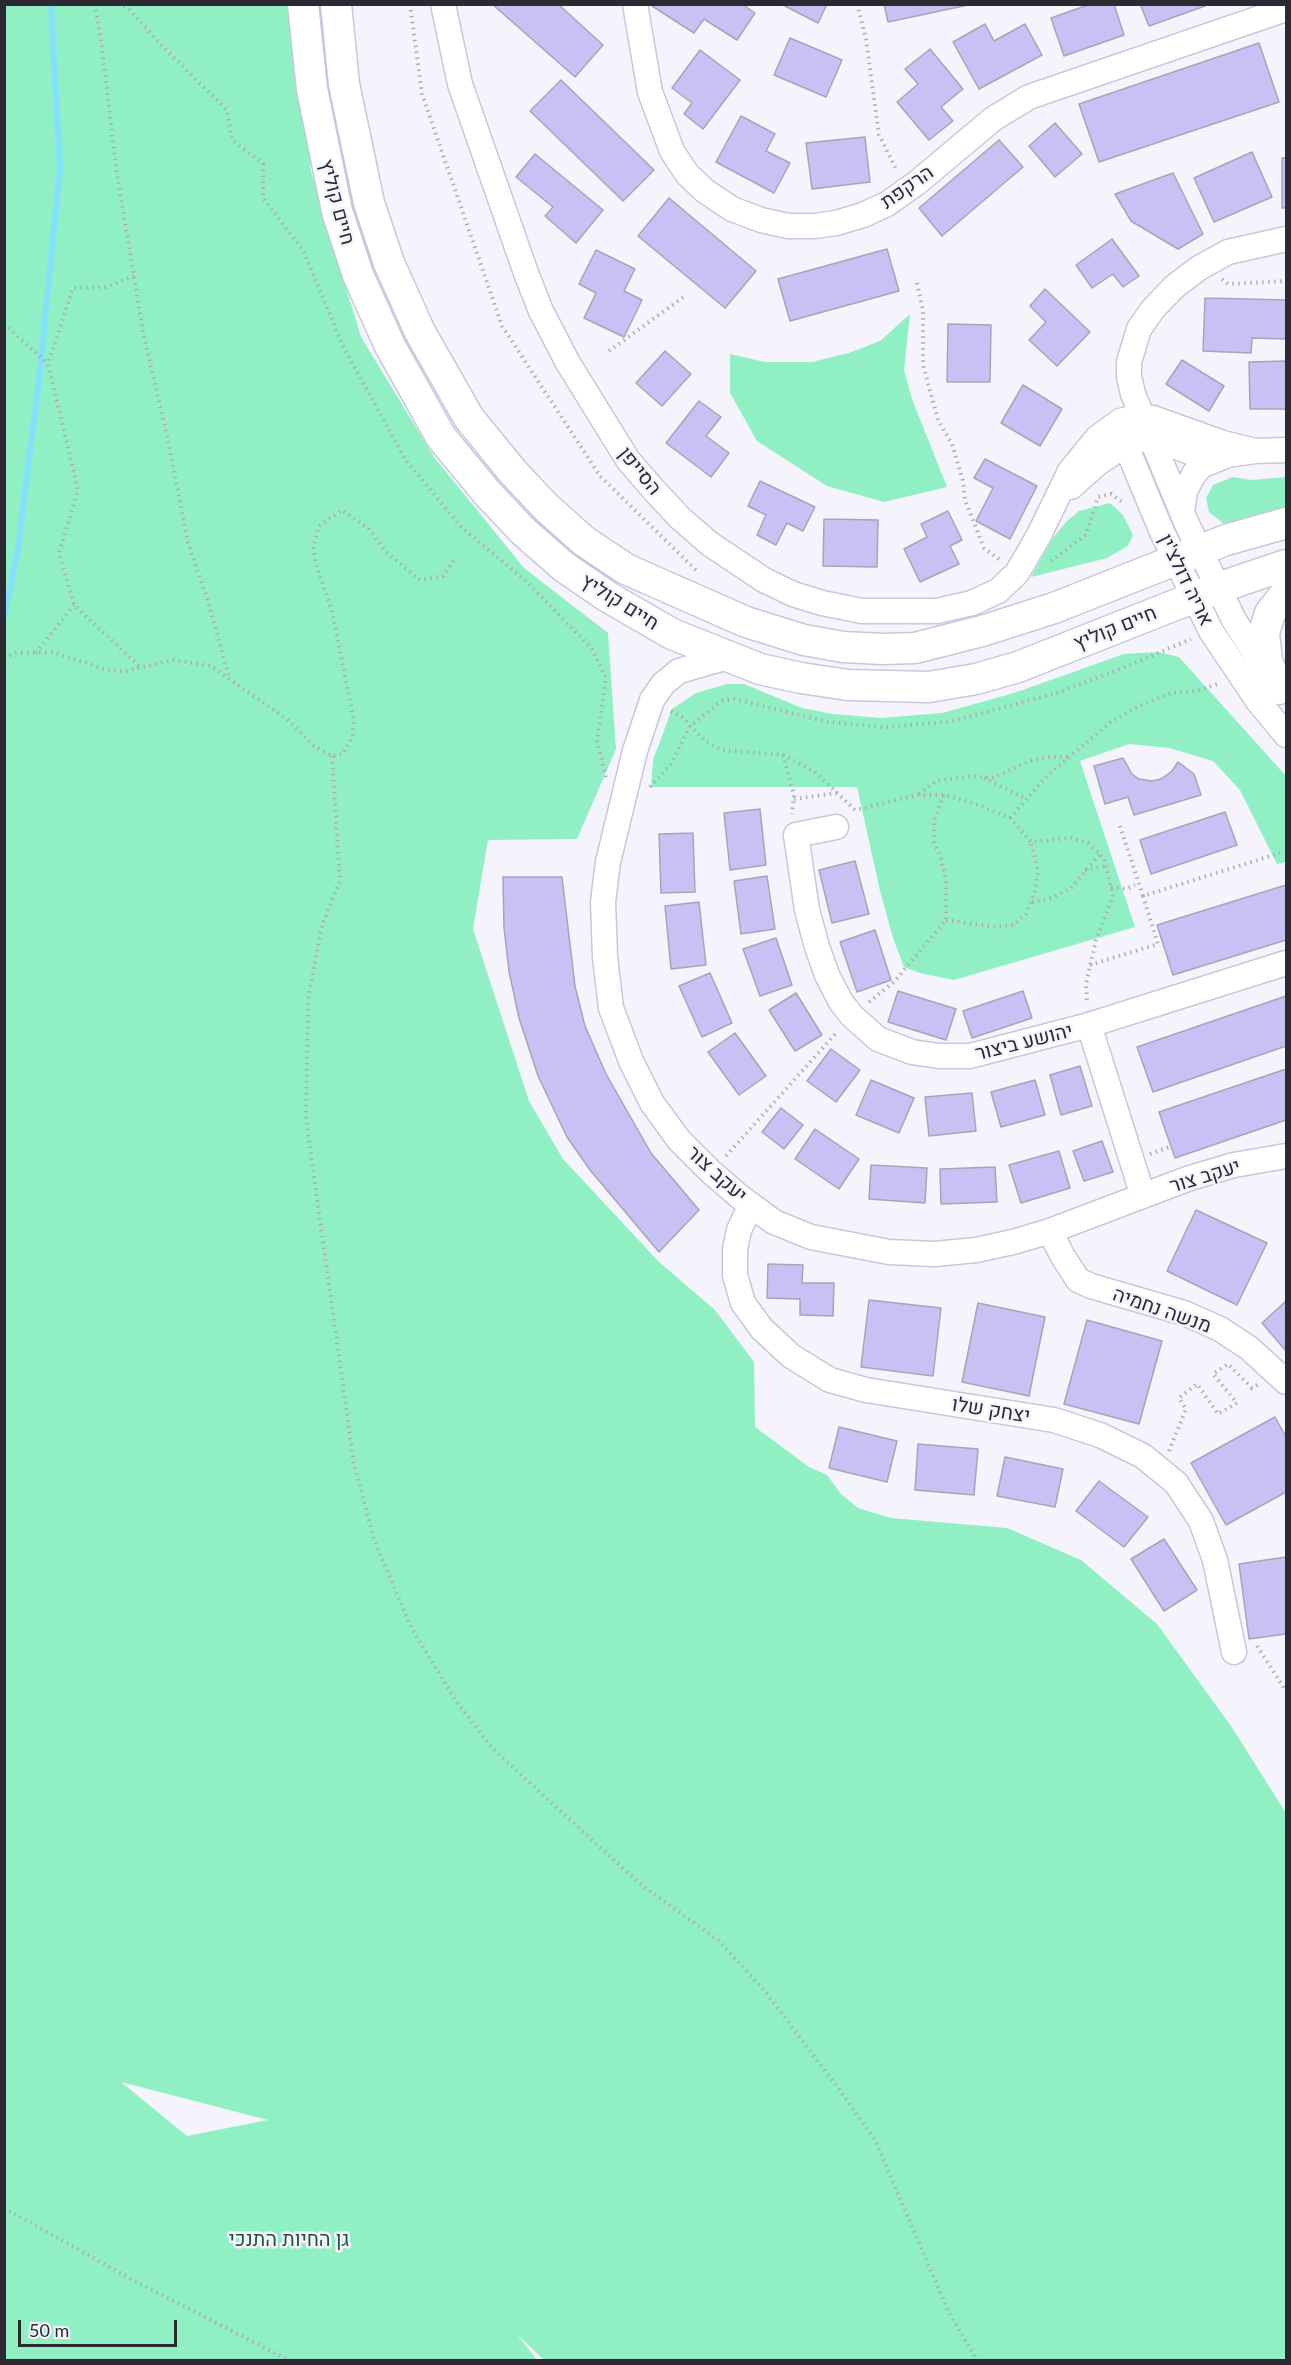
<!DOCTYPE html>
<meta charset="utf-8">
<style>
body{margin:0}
#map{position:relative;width:1291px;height:2365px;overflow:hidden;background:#f5f4fd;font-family:Lato,sans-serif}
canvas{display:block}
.frame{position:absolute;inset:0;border:6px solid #2b2a33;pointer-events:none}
.scale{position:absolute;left:18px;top:2320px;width:159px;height:27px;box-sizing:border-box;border:3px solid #2b2a33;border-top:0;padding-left:8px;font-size:18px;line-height:21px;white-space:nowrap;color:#2b2a33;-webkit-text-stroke:4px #f5f4fd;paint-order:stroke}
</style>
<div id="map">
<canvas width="1291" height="2365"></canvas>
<div class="frame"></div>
<div class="scale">50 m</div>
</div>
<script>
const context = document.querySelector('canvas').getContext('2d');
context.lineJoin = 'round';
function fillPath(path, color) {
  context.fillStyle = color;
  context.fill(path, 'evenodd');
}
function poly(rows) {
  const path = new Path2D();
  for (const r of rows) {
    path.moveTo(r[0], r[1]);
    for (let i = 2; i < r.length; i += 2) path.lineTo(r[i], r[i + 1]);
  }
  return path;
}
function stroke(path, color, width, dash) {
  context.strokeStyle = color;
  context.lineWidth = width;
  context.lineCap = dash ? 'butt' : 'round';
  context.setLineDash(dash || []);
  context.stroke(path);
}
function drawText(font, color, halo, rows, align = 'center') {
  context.font = font + ' Lato,Heebo,sans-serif';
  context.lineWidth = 5;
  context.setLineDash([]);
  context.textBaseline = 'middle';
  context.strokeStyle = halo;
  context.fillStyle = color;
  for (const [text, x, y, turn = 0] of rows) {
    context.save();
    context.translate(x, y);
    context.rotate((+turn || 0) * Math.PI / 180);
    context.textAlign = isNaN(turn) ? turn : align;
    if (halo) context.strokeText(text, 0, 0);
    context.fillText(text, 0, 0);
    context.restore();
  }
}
fillPath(poly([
 [5,5,296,5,311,171,361,337,434,457,524,568,608,633,616,749,577,839,488,840,473,929,529,1101,563,1159,659,1262,715,1310,754,1362,755,1427,809,1467,827,1475,841,1494,858,1508,891,1518,1007,1528,1081,1560,1157,1624,1231,1726,1286,1813,1286,2360,544,2360,517,2334,537,2360,5,2360],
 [121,2082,268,2120,187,2136],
 [910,314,904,370,912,399,947,487,884,502,827,486,757,441,730,393,730,354,765,362,812,362,849,353,880,341],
 [1233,477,1251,480,1286,477,1286,516,1239,527,1223,523,1209,512,1206,498,1213,485],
 [1110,503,1123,515,1133,535,1128,546,1107,558,1031,577,1052,539,1067,521,1079,511],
 [1158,652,1179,657,1286,776,1286,862,1277,864,1240,790,1213,761,1169,748,1129,744,1080,761,1135,927,954,980,920,973,904,967,893,938,880,891,857,787,651,787,653,760,672,709,696,693,727,684,744,684,802,708,833,714,881,718,942,713,1014,693,1124,654]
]), '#90f0c4');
stroke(poly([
 [4,620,18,548,39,379,60,168,51,4]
]), '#83e1fa', 6);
const building = poly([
 [492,4,558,4,603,45,575,77,492,4],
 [653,4,742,4,755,13,737,40,704,19,694,33,652,6,653,4],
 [781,4,827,4,818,23,781,4],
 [884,4,973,4,888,22,884,4],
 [1091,4,1114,4,1124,35,1064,56,1051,18,1091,4],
 [1140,4,1205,4,1205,6,1149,26,1140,4],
 [985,24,994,41,1025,24,1042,55,979,89,953,42,985,24],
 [790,38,842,60,826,97,774,75,790,38],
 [1259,43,1279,102,1099,162,1079,104,1259,43],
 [930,49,963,89,941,107,953,121,929,140,897,102,918,84,905,69,930,49],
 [700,50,740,80,703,129,684,114,692,103,672,88,700,50],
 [561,80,654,170,623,201,530,111,561,80],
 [741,116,775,134,766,151,790,163,774,193,716,162,741,116],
 [1055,123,1082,154,1055,177,1029,146,1055,123],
 [865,137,870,182,812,189,806,143,865,137],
 [999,140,1023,167,942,236,919,208,999,140],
 [1252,152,1272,197,1214,222,1194,178,1252,152],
 [535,154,603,210,576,243,545,216,553,207,516,177,535,154],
 [1282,158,1286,158,1286,208,1282,208,1282,158],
 [1173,173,1203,234,1178,249,1131,221,1115,194,1173,173],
 [669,198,756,271,725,308,638,236,669,198],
 [1112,239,1139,276,1123,287,1113,274,1092,288,1076,265,1112,239],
 [887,249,899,291,790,321,778,279,887,249],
 [596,250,635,269,624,291,642,300,624,337,584,318,596,293,579,284,596,250],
 [1045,289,1090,332,1057,366,1029,340,1046,322,1030,306,1045,289],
 [1205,298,1286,300,1286,339,1252,338,1251,353,1203,351,1205,298],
 [948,324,991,325,990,382,947,382,948,324],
 [665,351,691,374,662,406,636,383,665,351],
 [1182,360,1224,386,1209,411,1166,384,1182,360],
 [1286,361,1286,409,1250,409,1249,362,1286,361],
 [1023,385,1062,409,1040,446,1001,423,1023,385],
 [699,401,721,417,706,436,729,453,711,477,666,443,699,401],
 [985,459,1037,486,1010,539,976,521,993,488,974,478,985,459],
 [760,481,815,507,803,531,787,523,776,545,757,535,766,515,748,506,760,481],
 [948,511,962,540,950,546,959,564,920,582,904,549,927,537,921,524,948,511],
 [824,519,878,520,877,567,823,566,824,519],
 [1123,758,1132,774,1139,779,1152,781,1161,779,1172,771,1178,762,1194,774,1201,795,1134,815,1128,797,1105,804,1094,766,1123,758],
 [760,809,766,865,730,870,724,813,760,809],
 [1225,812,1237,845,1151,874,1140,840,1225,812],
 [693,833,695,892,661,893,659,834,693,833],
 [855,861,869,914,832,923,819,870,855,861],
 [767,876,775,929,741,934,734,881,767,876],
 [503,877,562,877,575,986,585,1026,606,1074,651,1153,699,1210,659,1252,590,1170,567,1137,538,1076,519,1018,509,971,504,928,503,877],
 [1286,885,1286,940,1173,975,1157,925,1286,885],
 [699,902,706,965,671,969,665,906,699,902],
 [875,930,891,980,857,992,840,942,875,930],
 [776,938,792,985,760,996,743,949,776,938],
 [710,973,732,1023,702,1037,679,986,710,973],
 [898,991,956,1009,946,1040,888,1022,898,991],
 [1023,991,1032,1018,972,1038,963,1011,1023,991],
 [796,993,822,1035,795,1051,769,1010,796,993],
 [1286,996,1286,1046,1153,1092,1137,1047,1286,996],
 [735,1033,766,1076,739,1095,708,1052,735,1033],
 [831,1049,860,1070,836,1102,807,1081,831,1049],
 [1080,1066,1092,1106,1061,1115,1050,1075,1080,1066],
 [1286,1069,1286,1120,1175,1158,1159,1112,1286,1069],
 [871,1080,914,1098,899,1133,856,1115,871,1080],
 [1035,1080,1045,1115,1001,1127,991,1092,1035,1080],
 [972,1093,976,1131,929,1136,925,1097,972,1093],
 [781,1108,803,1125,784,1149,762,1132,781,1108],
 [815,1129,859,1159,839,1189,795,1159,815,1129],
 [1102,1141,1113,1172,1084,1181,1073,1151,1102,1141],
 [1059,1151,1070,1188,1021,1203,1009,1165,1059,1151],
 [871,1165,927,1168,925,1203,869,1199,871,1165],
 [995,1167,997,1202,941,1204,940,1169,995,1167],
 [1196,1210,1267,1243,1237,1305,1167,1271,1196,1210],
 [768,1264,803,1265,802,1283,834,1283,833,1316,800,1315,800,1299,767,1298,768,1264],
 [869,1300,941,1308,933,1376,861,1367,869,1300],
 [1286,1301,1286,1351,1262,1323,1286,1301],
 [978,1303,1045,1317,1029,1396,962,1382,978,1303],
 [1087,1320,1162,1341,1139,1424,1064,1404,1087,1320],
 [1275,1417,1286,1437,1286,1492,1226,1525,1191,1463,1275,1417],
 [839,1427,897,1441,887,1482,829,1468,839,1427],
 [918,1444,978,1449,974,1495,915,1490,918,1444],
 [1005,1457,1063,1469,1055,1507,997,1496,1005,1457],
 [1099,1481,1148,1517,1124,1547,1076,1511,1099,1481],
 [1164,1539,1197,1590,1164,1611,1131,1559,1164,1539],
 [1286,1557,1286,1634,1249,1639,1239,1564,1286,1557]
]);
fillPath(building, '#c7c1f4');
stroke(building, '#a6a4ba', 1.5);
const minor = poly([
 [443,4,460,84,526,273,541,311,568,363,628,460,653,489,680,518,710,544,764,580,793,594,822,603,862,611,937,611,972,603,998,591,1017,573,1039,535,1070,471,1097,438,1120,421,1136,417,1153,418,1223,443,1255,451],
 [635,4,650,92,672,151,687,174,705,191,732,209,761,220,788,226,815,226,836,223,863,215,887,204,918,182,993,119,1029,97,1286,9],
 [1142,417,1127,425,1124,441,1162,532,1211,631,1258,701,1286,735],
 [1071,487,1098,463,1125,445,1139,440,1151,439,1162,441,1197,455,1220,456,1255,451,1286,450],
 [1182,512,1185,491,1194,474,1201,466,1223,457],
 [728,657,679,671,663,684,652,700,635,751,608,862,603,902,605,957,611,1008,631,1061,652,1103,679,1140,711,1172,740,1197,774,1222,811,1237,889,1252,935,1254,976,1250,1013,1242,1050,1231,1190,1178,1234,1165,1286,1156],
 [1267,672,1234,620,1186,522,1133,394,1129,376,1129,362,1139,329,1153,309,1174,287,1199,268,1228,252,1286,239],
 [836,827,796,835,807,910,817,947,827,975,841,1002,852,1016,878,1039,912,1052,939,1056,970,1056,1089,1025,1286,963],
 [1089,1025,1143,1196],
 [751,1205,739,1230,735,1249,735,1275,743,1303,762,1329,791,1356,830,1380,866,1390,1054,1420,1100,1435,1143,1456,1176,1483,1201,1521,1215,1560,1234,1652],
 [1050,1231,1062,1255,1078,1280,1091,1286,1184,1313,1220,1329,1249,1348,1286,1382]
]);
const major = poly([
 [303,4,312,89,337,211,358,275,390,346,441,437,488,494,523,531,564,567,608,597,672,634,760,669,801,678,848,685,929,687,976,679,1018,667,1218,588,1286,565],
 [336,4,344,84,369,203,389,263,420,332,469,418,513,472,546,507,584,541,626,569,746,622,804,640,843,647,883,649,915,648,982,631,1054,608,1226,540,1286,523],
 [1279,689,1267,661,1264,633,1270,613,1286,593]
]);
stroke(minor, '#c9c7de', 27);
stroke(major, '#c9c7de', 33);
stroke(poly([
 [95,4,101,40,117,174,143,332,167,436,188,543,208,601,229,678],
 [118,4,128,8,162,46,227,110,232,140,263,164,263,198,303,250,343,346,405,459,461,527,526,581,592,649,606,678,597,741,606,777],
 [410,4,422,94,502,326,600,476,697,571],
 [857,4,866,39,879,135,897,171],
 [134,276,106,287,73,288,48,364,78,490,59,553,74,605,141,668],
 [1222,279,1228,284,1286,281],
 [917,283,923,311,923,365,938,420,952,444,963,481,965,500,984,548,1000,560],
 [4,324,48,364],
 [609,351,685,296],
 [1051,561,1086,535,1098,497,1111,494,1125,504],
 [36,653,74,605],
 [4,658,16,653,53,652,107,670,126,671,173,660,211,666,288,720,314,746,332,756,343,754,353,736,354,721,332,611,316,564,313,547,319,526,342,510,368,528,386,552,420,580,443,576,456,557],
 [671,711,683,718,705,741,722,750,783,755,814,771,855,810,918,795,944,795,973,803,1010,818,1031,842,1071,838,1088,843,1104,858,1113,896,1096,940,1086,984,1087,1004],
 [783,755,794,795,792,814],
 [332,756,340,881,322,925,308,1000,306,1119,354,1465,375,1542,411,1627,456,1701,493,1749,639,1883,718,1940,763,1989,833,2081,875,2140,949,2313,977,2360],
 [984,778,1027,799],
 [650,787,671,764,690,726,722,701,734,699,828,722,884,727,948,722,1057,693,1130,665,1191,639],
 [919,794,936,781,973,776,992,778,1030,761,1047,757,1068,757],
 [794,799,837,793],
 [1010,818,1047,776,1112,721,1139,706,1171,693,1195,691,1221,683],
 [1120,826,1143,896],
 [1085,870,1106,866],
 [1111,887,1126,889,1135,885],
 [1032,902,1052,898,1071,888,1100,854],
 [946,920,996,927,1013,925,1026,914,1034,895,1038,872,1031,842],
 [1090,965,1158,944,1143,896,1280,853],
 [869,1002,895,981,946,920,946,880,941,858,934,843,934,821,944,795],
 [1150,1154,1169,1147],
 [726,1156,837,1032],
 [1169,1451,1186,1409,1179,1398,1197,1384,1218,1414,1237,1403,1213,1374,1228,1364,1252,1388,1259,1384],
 [1257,1646,1286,1691],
 [4,2208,131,2279,288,2360]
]), '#aeadb6', 4, [1.5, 4.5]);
stroke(minor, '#fff', 24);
stroke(major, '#fff', 30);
drawText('20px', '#2b2a33', '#f5f4fd', [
 ["הרקפת",907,187,-35],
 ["חיים קוליץ",337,202,75],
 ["הסייפן",640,471,51],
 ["אריה דולצ'ין",1186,580,64],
 ["חיים קוליץ",620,602,32],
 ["חיים קוליץ",1115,628,-22],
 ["יהושע ביצור",1024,1042,-14],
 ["יעקב צור",717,1174,42],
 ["יעקב צור",1205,1176,-17],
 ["מנשה נחמיה",1162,1310,19],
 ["יצחק שלו",991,1410,9]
]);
drawText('20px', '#24513d', '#f5f4fd', [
 ["גן החיות התנכי",289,2240]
]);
</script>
